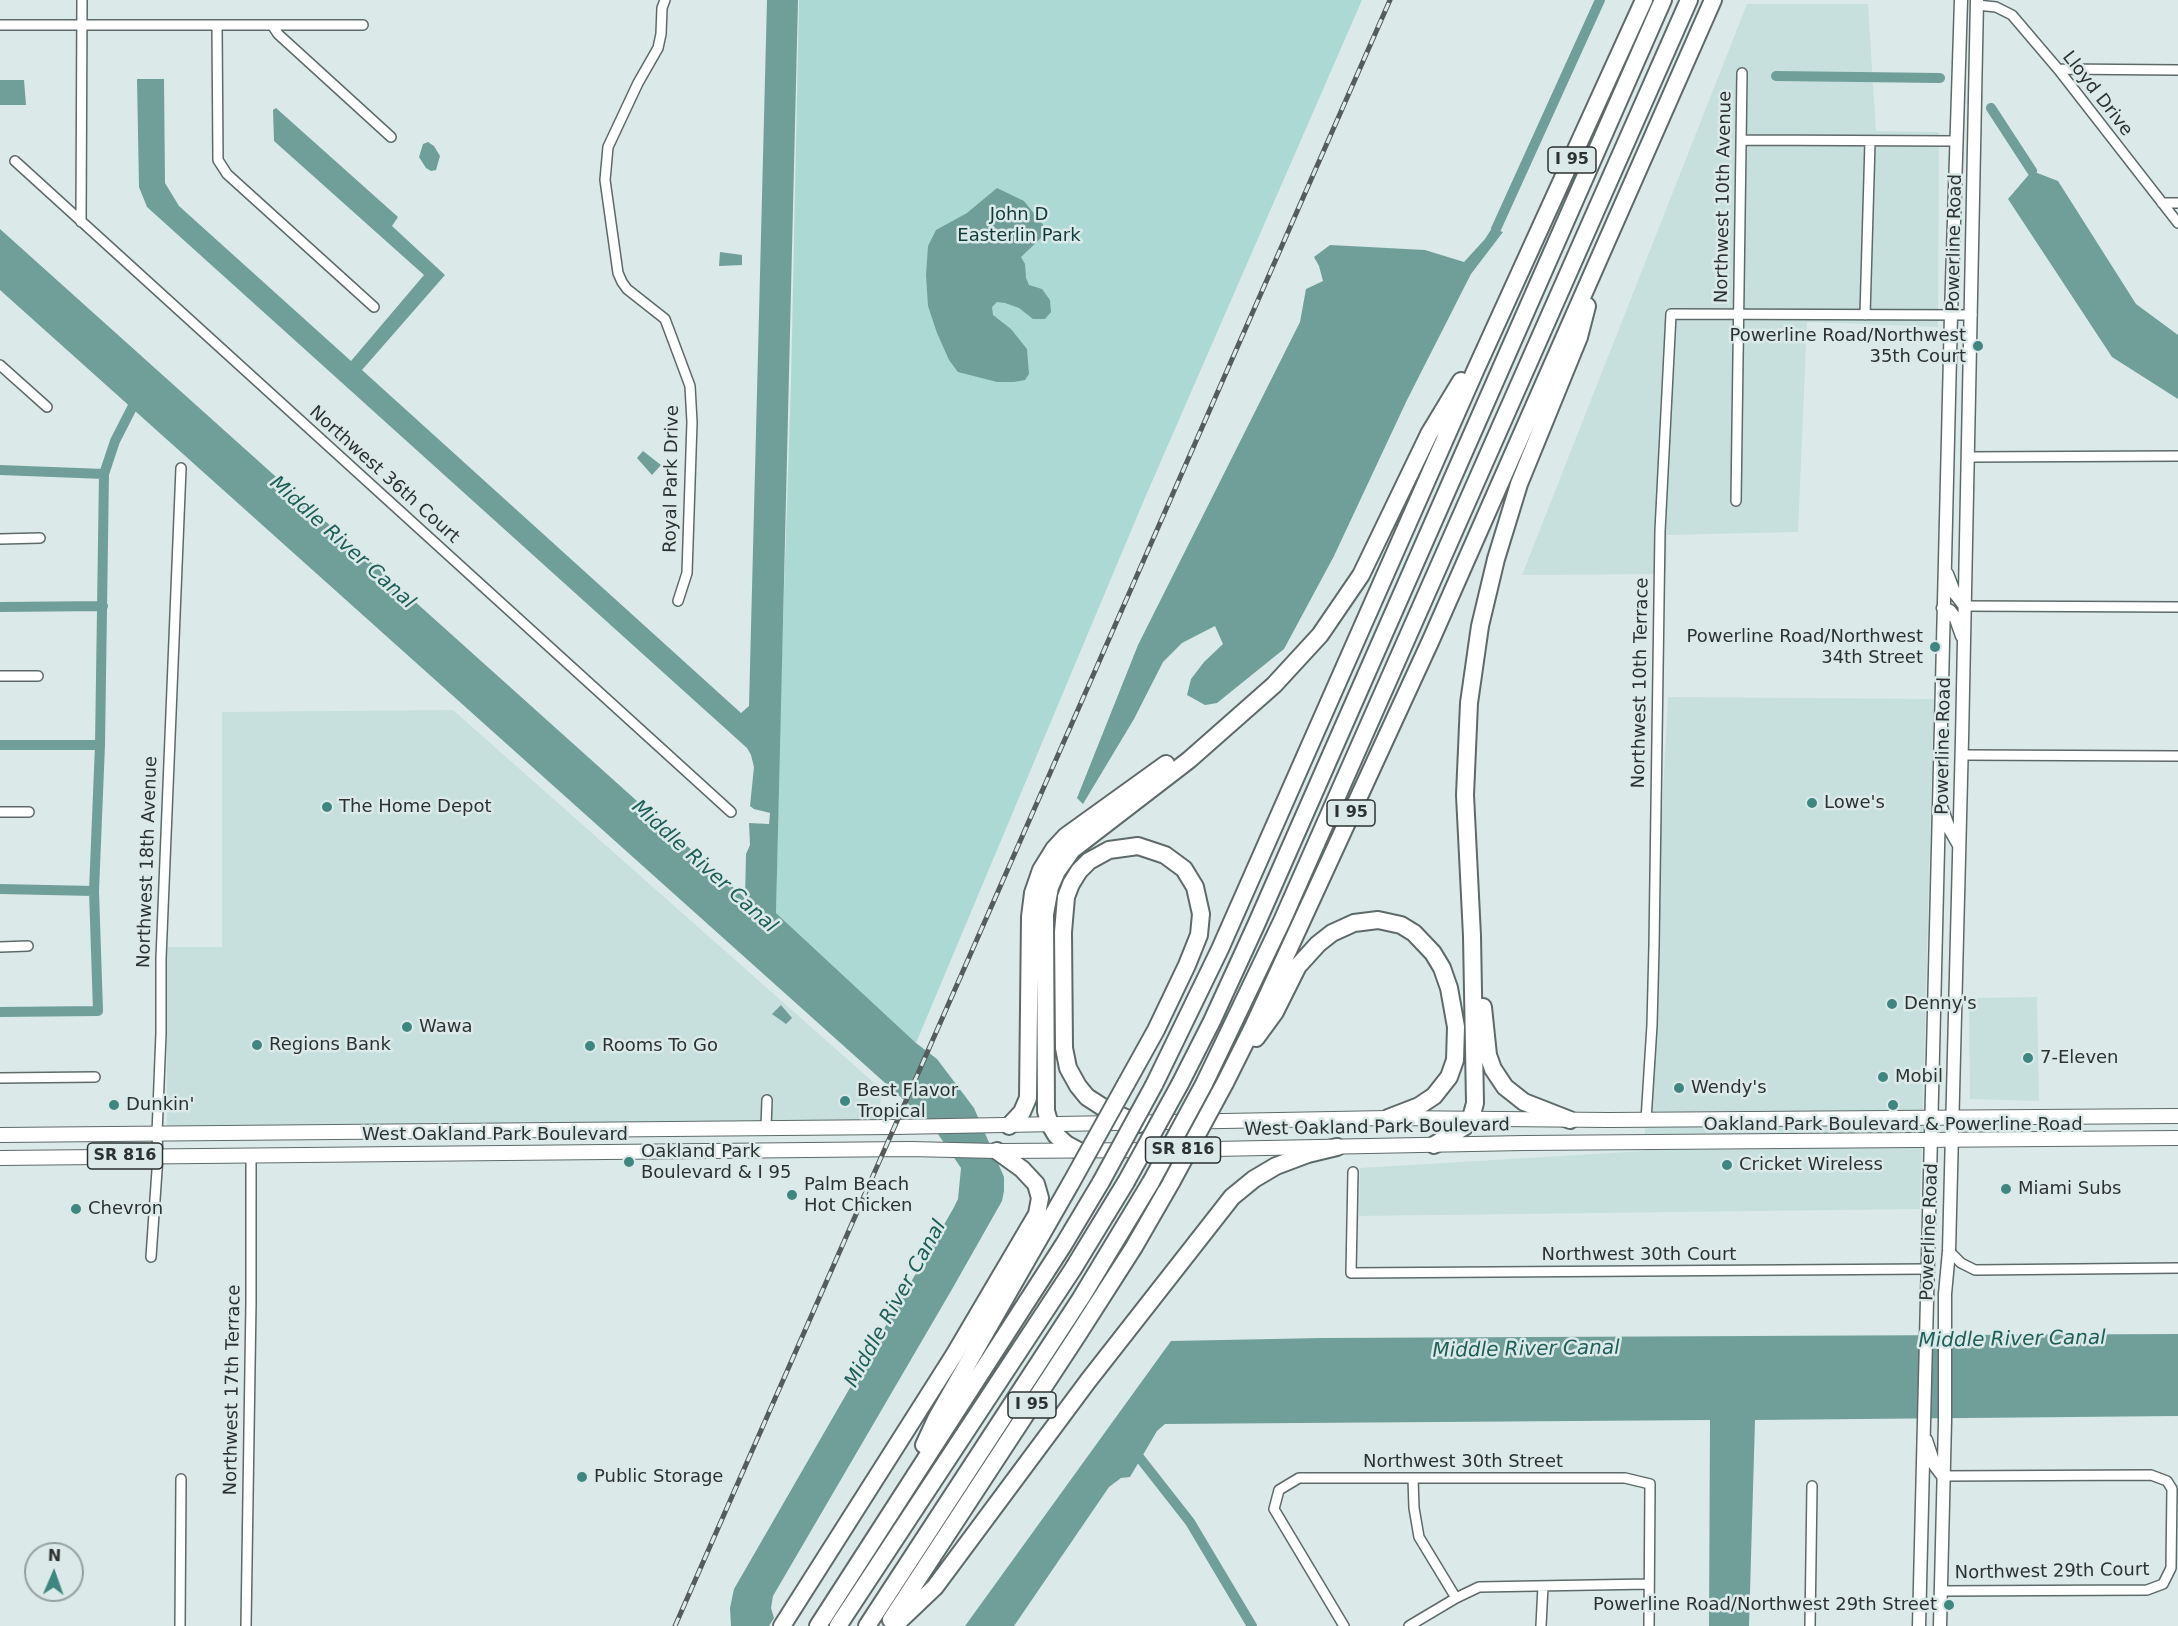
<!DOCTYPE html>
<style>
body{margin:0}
#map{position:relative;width:2178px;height:1626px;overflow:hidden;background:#dbeae8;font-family:"DejaVu Sans",sans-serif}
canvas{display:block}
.north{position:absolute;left:24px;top:1542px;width:60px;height:60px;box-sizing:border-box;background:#dbeae8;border:2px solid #95a09f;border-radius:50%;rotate:2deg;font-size:16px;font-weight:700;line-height:24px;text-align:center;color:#2c3231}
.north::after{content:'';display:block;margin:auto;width:21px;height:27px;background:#3f8680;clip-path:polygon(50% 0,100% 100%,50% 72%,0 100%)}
</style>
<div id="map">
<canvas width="2178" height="1626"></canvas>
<div class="north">N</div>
</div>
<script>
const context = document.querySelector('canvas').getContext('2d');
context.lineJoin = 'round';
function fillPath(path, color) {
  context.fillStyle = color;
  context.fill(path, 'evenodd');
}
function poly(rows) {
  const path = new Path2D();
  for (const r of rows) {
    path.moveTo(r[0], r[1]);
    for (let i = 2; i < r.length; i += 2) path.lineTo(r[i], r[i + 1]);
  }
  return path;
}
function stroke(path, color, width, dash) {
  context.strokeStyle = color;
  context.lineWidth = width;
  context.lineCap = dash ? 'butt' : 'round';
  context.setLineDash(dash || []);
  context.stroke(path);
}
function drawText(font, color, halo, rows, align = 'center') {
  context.font = font + ' "DejaVu Sans",sans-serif';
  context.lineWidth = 5;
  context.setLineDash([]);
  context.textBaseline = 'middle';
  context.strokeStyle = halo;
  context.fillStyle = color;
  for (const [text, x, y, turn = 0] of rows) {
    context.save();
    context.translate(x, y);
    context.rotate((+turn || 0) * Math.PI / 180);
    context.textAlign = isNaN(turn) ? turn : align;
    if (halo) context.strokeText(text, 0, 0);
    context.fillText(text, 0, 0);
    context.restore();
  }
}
fillPath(poly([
 [1747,4,1868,4,1876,131,1939,132,1938,327,1807,322,1798,532,1667,535,1666,574,1522,575],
 [1668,697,1934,699,1920,1209,1359,1216,1360,1168,1644,1151],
 [453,710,881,1089,880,1121,167,1127,167,947,222,947,222,712],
 [2037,997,2039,1101,1970,1099,1969,998]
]), '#c8e0dd');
fillPath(poly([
 [799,0,1362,0,1144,500,916,1043,776,913,780,713,791,382]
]), '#add9d4');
fillPath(poly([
 [767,0,798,0,776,913,916,1043,937,1059,974,1108,1004,1177,1004,1191,1002,1201,951,1291,773,1596,771,1608,774,1618,769,1626,731,1626,730,1608,734,1589,953,1209,958,1199,961,1168,923,1112,913,1108,0,290,0,229,745,898,746,854,750,845,749,823,769,824,770,813,754,809,750,806,754,767,751,755,747,748,147,207,139,187,137,79,164,79,165,183,179,206,351,361,424,275,274,141,273,110,276,108,398,217,392,226,445,275,362,370,741,713,749,706],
 [0,80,24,80,26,105,0,105],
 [428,142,434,146,440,156,436,170,431,171,426,168,419,157,423,144],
 [2032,171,2058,181,2136,304,2178,335,2178,399,2112,357,2008,199],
 [997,188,1024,201,1044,226,1043,236,1021,257,1025,264,1026,278,1029,285,1042,289,1050,300,1051,312,1045,319,1033,319,1019,308,1005,303,997,302,992,307,993,315,1011,329,1027,349,1029,374,1025,380,1014,382,997,382,958,372,949,360,937,333,928,306,926,275,928,246,936,230,967,213],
 [1492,228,1503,232,1471,274,1407,400,1334,556,1284,649,1217,703,1205,705,1187,695,1191,679,1204,662,1223,644,1215,626,1182,643,1163,662,1134,719,1083,804,1077,798,1138,645,1300,322,1306,289,1323,281,1319,266,1314,257,1330,245,1425,250,1464,262,1485,239],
 [720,252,742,255,742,265,719,266],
 [643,451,661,465,652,475,637,458],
 [781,1005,792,1018,786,1024,772,1014],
 [2178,1334,2178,1416,1755,1420,1749,1626,1709,1626,1710,1420,1165,1424,1157,1431,1130,1477,1121,1478,1109,1487,1014,1626,965,1626,1171,1341,1322,1338]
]), '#709f9a');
stroke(poly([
 [1776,76,1940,78],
 [1991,108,2032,171],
 [1496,229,1600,0],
 [0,470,104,474,115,441,138,396],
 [0,607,103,606],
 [0,745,100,745],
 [0,889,94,891],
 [0,1012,98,1011,94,891,100,745,104,474],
 [1132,1448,1190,1522,1252,1626]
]), '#709f9a', 10);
const minor = poly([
 [665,0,662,8,661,34,658,48,638,83,608,147,605,180,618,273,622,282,627,289,665,319,690,386,692,422,687,573,678,601],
 [1977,5,1996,7,2012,15,2058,69,2178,223],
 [0,25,363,25],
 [217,25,218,160,227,174,374,307],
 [272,25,278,34,391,137],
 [2058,69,2178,70],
 [1741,140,1957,141],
 [15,161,731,812],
 [2162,203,2178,203],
 [81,222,82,0],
 [1865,315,1870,142],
 [0,365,47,407],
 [1968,457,2178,456],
 [1736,501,1742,73],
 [0,539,40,538],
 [1965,606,2178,607],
 [0,676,38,676],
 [1962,755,2178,756],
 [0,812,29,812],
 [0,947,28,946],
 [0,1078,95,1077],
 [1646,1120,1652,1025,1654,946,1660,531,1671,314,1972,315],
 [766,1128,767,1100],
 [1353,1172,1351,1273,1927,1269],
 [1949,1251,1961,1263,1975,1270,2178,1268],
 [151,1257,158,1156,157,1134,161,1033,161,958,181,468],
 [1413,1478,1414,1508,1419,1537,1456,1598],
 [1941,1591,2147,1590,2163,1584,2171,1568,2172,1489,2167,1481,2151,1475,1943,1476],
 [180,1626,181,1479],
 [246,1626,251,1302,251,1155],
 [1344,1626,1274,1509,1279,1490,1299,1478,1625,1478,1650,1484,1649,1626],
 [1409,1626,1456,1598,1479,1587,1649,1584],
 [1541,1626,1543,1586],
 [1810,1626,1812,1486]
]);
const secondary = poly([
 [1947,574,1954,592,1965,606],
 [1943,608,1950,611,1956,619,1962,636],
 [1941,807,1948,826,1959,845],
 [1926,1440,1934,1464,1943,1476],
 [1919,1626,1951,315,1961,0],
 [1940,1626,1945,1421,1945,1294,1949,1251,1962,739,1977,0]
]);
const primary = poly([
 [0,1135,894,1127,1388,1118,1609,1120,2178,1116],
 [0,1158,910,1149,997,1151,1162,1150,1524,1143,2178,1138]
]);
const motorway = poly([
 [1483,1007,1488,1055,1493,1069,1505,1087,1524,1102,1570,1120],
 [1256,1038,1275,1012,1298,966,1318,944,1332,933,1354,923,1378,920,1401,925,1414,933,1433,953,1442,968,1449,988,1456,1027,1455,1060,1449,1077,1434,1096,1419,1106,1388,1118],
 [1225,1083,1253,1027,1431,640,1713,0],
 [1126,1084,1156,1030,1187,965,1199,935,1201,914,1195,887,1184,869,1165,855,1138,846,1109,850,1089,861,1079,871,1071,884,1066,897,1063,932,1064,1048,1068,1068,1078,1086,1087,1097,1104,1108,1139,1124],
 [1180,1084,1212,1021,1256,925,1663,0],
 [1204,1084,1282,921,1689,0],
 [1154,1085,1220,949,1476,369,1644,0],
 [1009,1126,1022,1112,1028,1098,1030,917,1033,893,1041,870,1054,849,1066,836,1166,764],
 [1434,1145,1464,1127,1471,1118,1475,1103,1472,936,1465,795,1469,703,1480,626,1496,559,1519,484,1579,337,1587,306],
 [1079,1151,1066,1144,1056,1135,1050,1125,1046,1111,1045,914,1050,887,1057,871,1072,850,1189,760,1274,685,1320,635,1361,575,1429,434,1461,381],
 [924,1445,936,1419,1071,1183],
 [891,1620,1077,1336,1134,1247,1172,1181],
 [782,1626,954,1355,1037,1214,1040,1198,1036,1184,1022,1169,997,1151],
 [818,1626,1064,1244,1101,1182],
 [838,1626,1073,1269,1126,1182],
 [867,1626,1081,1298,1151,1182],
 [894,1626,935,1587,1088,1381,1232,1197,1254,1179,1276,1166,1308,1154,1337,1147]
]);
stroke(minor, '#5d6a69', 12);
stroke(secondary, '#5d6a69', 15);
stroke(primary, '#5d6a69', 16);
stroke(motorway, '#5d6a69', 20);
stroke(minor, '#fff', 9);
stroke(secondary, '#fff', 12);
stroke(primary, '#fff', 14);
stroke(motorway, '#fff', 16);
const rail = poly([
 [675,1626,1390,0]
]);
stroke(rail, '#555d5c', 5);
stroke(rail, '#dbeae8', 3, [9]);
const motorwayBridge = poly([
 [1172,1181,1225,1083],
 [1101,1182,1154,1085],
 [1126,1182,1180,1084],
 [1151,1182,1204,1084],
 [1071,1183,1126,1084]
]);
stroke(motorwayBridge, '#5d6a69', 20, []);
stroke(motorwayBridge, '#fff', 16);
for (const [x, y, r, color] of [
 [1978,346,6,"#3f8680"],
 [1935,647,6,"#3f8680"],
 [1812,803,6,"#3f8680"],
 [327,807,6,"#3f8680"],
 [1892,1004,6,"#3f8680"],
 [407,1027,6,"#3f8680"],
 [257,1045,6,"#3f8680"],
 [590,1046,6,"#3f8680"],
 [2028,1058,6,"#3f8680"],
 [1883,1077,6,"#3f8680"],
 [1679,1088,6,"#3f8680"],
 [845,1101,6,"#3f8680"],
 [114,1105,6,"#3f8680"],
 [1893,1105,6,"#3f8680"],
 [629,1162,6,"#3f8680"],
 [1727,1165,6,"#3f8680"],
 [2006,1189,6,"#3f8680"],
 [792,1195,6,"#3f8680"],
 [76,1209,6,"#3f8680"],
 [582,1477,6,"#3f8680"],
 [1949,1605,6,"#3f8680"]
]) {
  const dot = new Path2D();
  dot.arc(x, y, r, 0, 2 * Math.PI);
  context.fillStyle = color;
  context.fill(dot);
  stroke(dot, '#dbeae8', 2);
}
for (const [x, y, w] of [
 [1572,160,48],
 [1351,813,48],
 [1183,1150,75],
 [125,1156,75],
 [1032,1405,48]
]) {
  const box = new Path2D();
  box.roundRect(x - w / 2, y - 13, w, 26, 4.5);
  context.fillStyle = '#dbeae8';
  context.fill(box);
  stroke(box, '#2c3231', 1.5);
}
drawText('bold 16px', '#2c3231', null, [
 ["I 95",1572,160],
 ["I 95",1351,813],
 ["SR 816",1183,1150],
 ["SR 816",125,1156],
 ["I 95",1032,1405]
]);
drawText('18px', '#2c3231', '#dbeae8', [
 ["Lloyd Drive",2097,94,52],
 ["Northwest 10th Avenue",1724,197,-89],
 ["Powerline Road",1955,243,-89],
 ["Northwest 36th Court",384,475,42],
 ["Royal Park Drive",672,479,-89],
 ["Northwest 10th Terrace",1641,683,-89],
 ["Powerline Road",1944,746,-89],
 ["Northwest 18th Avenue",148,862,-88],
 ["West Oakland Park Boulevard",1377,1128,-1],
 ["West Oakland Park Boulevard",495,1135],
 ["Powerline Road",1930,1232,-88],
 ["Northwest 30th Court",1639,1255],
 ["Northwest 17th Terrace",233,1390,-89],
 ["Northwest 30th Street",1463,1462],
 ["Northwest 29th Court",2052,1572,-1]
]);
drawText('18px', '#0e3c39', '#dbeae8', [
 ["John D",1019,215],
 ["Easterlin Park",1019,236]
]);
drawText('18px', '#2c3231', '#dbeae8', [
 ["Powerline Road/Northwest",1966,336,"right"],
 ["35th Court",1966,357,"right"],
 ["Powerline Road/Northwest",1923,637,"right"],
 ["34th Street",1923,658,"right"],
 ["Lowe's",1824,803],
 ["The Home Depot",339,807],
 ["Denny's",1904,1004],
 ["Wawa",419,1027],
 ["Regions Bank",269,1045],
 ["Rooms To Go",602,1046],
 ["7-Eleven",2040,1058],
 ["Mobil",1895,1077],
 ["Wendy's",1691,1088],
 ["Best Flavor",857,1091],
 ["Tropical",857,1112],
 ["Dunkin'",126,1105],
 ["Oakland Park Boulevard & Powerline Road",1893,1125,"center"],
 ["Oakland Park",641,1152],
 ["Boulevard & I 95",641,1173],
 ["Cricket Wireless",1739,1165],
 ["Palm Beach",804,1185],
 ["Hot Chicken",804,1206],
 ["Miami Subs",2018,1189],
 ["Chevron",88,1209],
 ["Public Storage",594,1477],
 ["Powerline Road/Northwest 29th Street",1937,1605,"right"]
], 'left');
drawText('italic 20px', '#1d5e59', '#dbeae8', [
 ["Middle River Canal",342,543,42],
 ["Middle River Canal",704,867,42],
 ["Middle River Canal",896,1304,-61],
 ["Middle River Canal",2012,1340,-1],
 ["Middle River Canal",1526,1350,-1]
]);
</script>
